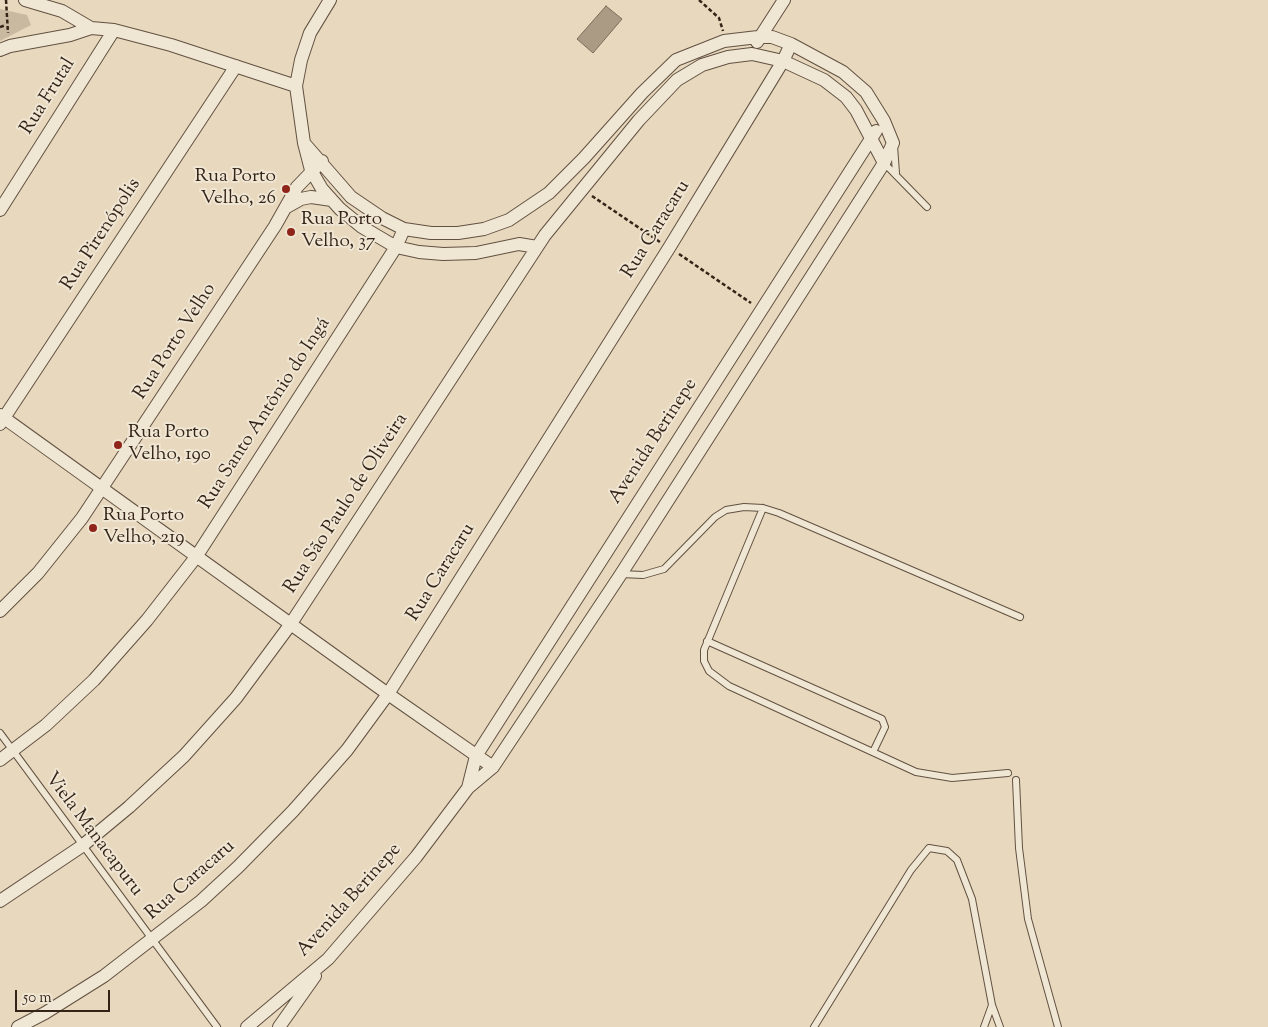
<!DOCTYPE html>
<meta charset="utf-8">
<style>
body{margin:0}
#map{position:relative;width:1268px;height:1027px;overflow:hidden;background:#e8d8bd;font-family:"Sorts Mill Goudy",serif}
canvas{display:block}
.scale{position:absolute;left:15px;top:990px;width:95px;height:22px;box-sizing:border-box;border:2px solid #342418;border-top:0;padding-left:6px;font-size:15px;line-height:18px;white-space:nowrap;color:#342418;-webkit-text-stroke:4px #f0e6d4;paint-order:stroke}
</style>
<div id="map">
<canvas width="1268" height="1027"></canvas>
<div class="scale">50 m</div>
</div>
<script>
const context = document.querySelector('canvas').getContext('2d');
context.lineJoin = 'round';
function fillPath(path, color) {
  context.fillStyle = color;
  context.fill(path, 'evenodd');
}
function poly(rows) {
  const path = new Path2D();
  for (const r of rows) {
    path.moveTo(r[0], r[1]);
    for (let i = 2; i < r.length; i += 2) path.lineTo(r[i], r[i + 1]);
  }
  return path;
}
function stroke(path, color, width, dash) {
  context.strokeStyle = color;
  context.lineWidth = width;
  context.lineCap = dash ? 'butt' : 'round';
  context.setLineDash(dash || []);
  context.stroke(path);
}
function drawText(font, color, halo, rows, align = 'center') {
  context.font = font + ' "Sorts Mill Goudy",serif';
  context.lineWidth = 4;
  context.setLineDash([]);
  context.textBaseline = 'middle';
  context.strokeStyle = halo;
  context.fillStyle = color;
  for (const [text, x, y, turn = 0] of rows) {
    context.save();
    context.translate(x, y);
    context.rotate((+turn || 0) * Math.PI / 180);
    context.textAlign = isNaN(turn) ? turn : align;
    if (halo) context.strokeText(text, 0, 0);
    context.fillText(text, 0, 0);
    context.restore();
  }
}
fillPath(poly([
 [0,9,27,15,31,25,0,41]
]), '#c9b9a1');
const water = poly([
 [606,6,622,19,593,53,577,39,606,6]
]);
fillPath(water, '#ab9b85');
stroke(water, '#7b6b59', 1);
const lane = poly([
 [894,146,896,173],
 [884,163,927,207],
 [763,508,704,650,704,661,709,671,729,686,916,772,952,778,1008,773],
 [621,574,643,575,664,569,715,517,726,510,744,507,763,508,779,513,1020,617],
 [707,641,882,719,885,727,873,752],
 [0,733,217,1027],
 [1016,780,1019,848,1028,919,1058,1027],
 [814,1027,911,870,929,848,947,851,957,860,972,899,992,1005,1000,1027],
 [984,1027,992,1005]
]);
const street = poly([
 [25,0,62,11,91,28,114,30,171,45,296,86],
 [330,0,310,33,301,60,296,86,304,143,311,170,322,189,340,209,362,227,396,247,419,252,443,254,476,253,519,244,537,247],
 [757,42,784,0],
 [0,50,10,46,70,35,91,28],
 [285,208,301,199,311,197,332,200],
 [0,210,114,30],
 [0,415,388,694,493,767],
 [0,424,236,66],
 [0,611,38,573,82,518,275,226,297,187,322,161],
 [0,760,46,725,94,680,147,620,196,557,396,247,404,229],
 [468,788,476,756,876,131],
 [0,901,82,846,129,807,184,756,236,698,290,625,545,235,639,120,677,80,702,65,728,57,752,54,783,61,824,80,846,97,856,110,884,163],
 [18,1027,45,1013,104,976,201,901,238,867,293,811,347,750,388,694,669,248,783,61,791,44],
 [247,1027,328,959,416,857,468,788,493,767,621,574,884,163,893,143,884,121,866,92,843,72,791,44,772,37,758,37,724,41,676,60,642,93,584,158,549,193,509,220,484,229,458,233,431,233,404,229,382,218,351,197,304,143],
 [279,1027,315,976]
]);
stroke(lane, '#615141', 8);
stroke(street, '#615141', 14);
stroke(poly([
 [6,0,8,33],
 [699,0,719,18,723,31],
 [0,27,6,25],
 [592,196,660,242],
 [679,254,751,303]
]), '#342418', 2.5, [4, 2.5]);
stroke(lane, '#f0e6d4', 6);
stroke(street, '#f0e6d4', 12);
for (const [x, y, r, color] of [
 [286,189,5,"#8f2418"],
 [291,232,5,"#8f2418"],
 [118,445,5,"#8f2418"],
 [93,528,5,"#8f2418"]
]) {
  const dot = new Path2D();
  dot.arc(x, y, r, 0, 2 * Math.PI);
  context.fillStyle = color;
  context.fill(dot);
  stroke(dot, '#f0e6d4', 2);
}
drawText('19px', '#342418', '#f0e6d4', [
 ["Rua Frutal",49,97,-58],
 ["Rua Caracaru",657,230,-58],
 ["Rua Pirenópolis",102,235,-57],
 ["Rua Porto Velho",176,342,-57],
 ["Rua Santo Antônio do Ingá",266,414,-57],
 ["Avenida Berinepe",654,442,-57],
 ["Rua São Paulo de Oliveira",347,504,-57],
 ["Rua Caracaru",442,573,-58],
 ["Viela Manacapuru",93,835,53],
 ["Rua Caracaru",191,881,-41],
 ["Avenida Berinepe",350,901,-48]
]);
drawText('19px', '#342418', '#f0e6d4', [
 ["Rua Porto",276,178,"right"],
 ["Velho, 26",276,200,"right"],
 ["Rua Porto",301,221],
 ["Velho, 37",301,243],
 ["Rua Porto",128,434],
 ["Velho, 190",128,456],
 ["Rua Porto",103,517],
 ["Velho, 219",103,539]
], 'left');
</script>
